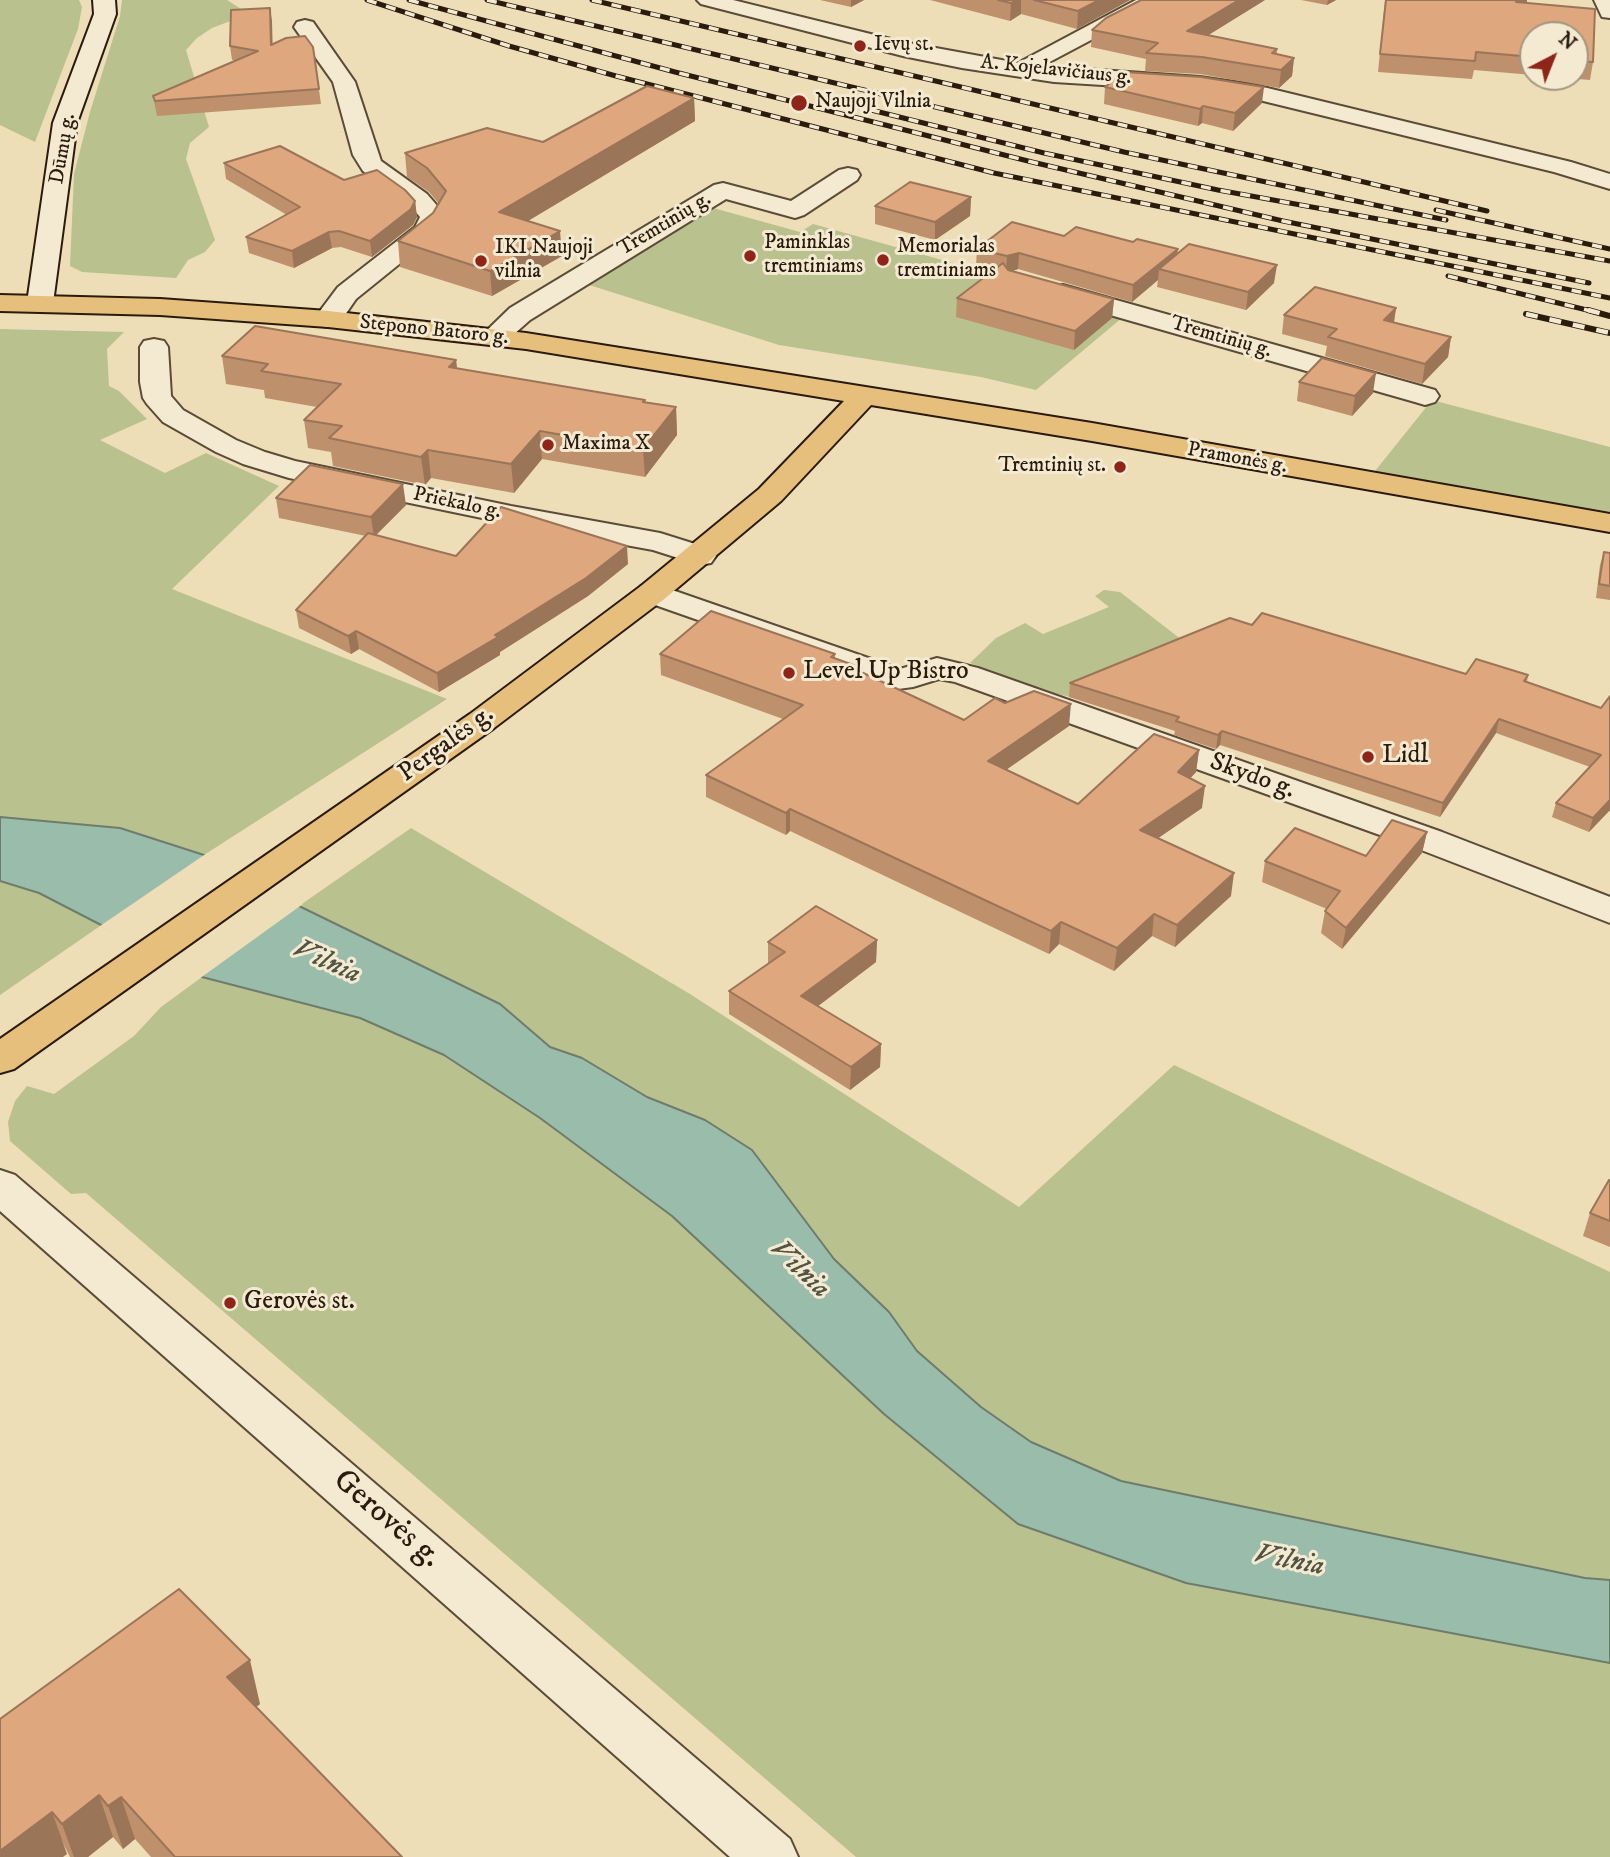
<!DOCTYPE html>
<meta charset="utf-8">
<style>
body{margin:0}
#map{position:relative;width:1610px;height:1857px;overflow:hidden;background:#eddeb8;font-family:"IM FELL DW Pica",serif}
canvas{display:block}
.north{position:absolute;left:1519px;top:21px;width:70px;height:70px;box-sizing:border-box;background:#f3ead1;border:2px solid #a39782;border-radius:50%;rotate:42deg;font-size:19px;font-weight:700;line-height:28px;text-align:center;color:#2b1b0c}
.north::after{content:'';display:block;margin:auto;width:24px;height:32px;background:#8f2418;clip-path:polygon(50% 0,100% 100%,50% 72%,0 100%)}
</style>
<div id="map">
<canvas width="1610" height="1857"></canvas>
<div class="north">N</div>
</div>
<script>
const context = document.querySelector('canvas').getContext('2d');
context.lineJoin = 'round';
function fillPath(path, color) {
  context.fillStyle = color;
  context.fill(path, 'evenodd');
}
function poly(rows) {
  const path = new Path2D();
  for (const r of rows) {
    path.moveTo(r[0], r[1]);
    for (let i = 2; i < r.length; i += 2) path.lineTo(r[i], r[i + 1]);
  }
  return path;
}
function stroke(path, color, width, dash) {
  context.strokeStyle = color;
  context.lineWidth = width;
  context.lineCap = dash ? 'butt' : 'round';
  context.setLineDash(dash || []);
  context.stroke(path);
}
function drawText(font, color, halo, rows, align = 'center') {
  context.font = font + ' "IM FELL DW Pica",serif';
  context.lineWidth = 6;
  context.setLineDash([]);
  context.textBaseline = 'middle';
  context.strokeStyle = halo;
  context.fillStyle = color;
  for (const [text, x, y, turn = 0] of rows) {
    context.save();
    context.translate(x, y);
    context.rotate((+turn || 0) * Math.PI / 180);
    context.textAlign = isNaN(turn) ? turn : align;
    if (halo) context.strokeText(text, 0, 0);
    context.fillText(text, 0, 0);
    context.restore();
  }
}
fillPath(poly([
 [0,0,79,0,82,7,78,29,35,142,0,125],
 [122,0,227,0,249,14,212,28,197,38,186,50,209,127,190,143,186,159,215,240,205,252,188,260,176,278,82,272,70,266,74,174,90,112,120,16],
 [706,206,800,232,813,224,1129,312,1036,390,981,377,779,345,586,284],
 [0,329,124,332,107,349,109,386,119,391,147,419,100,440,165,473,206,453,279,486,172,589,447,699,204,855,120,828,0,817],
 [1432,400,1610,447,1610,513,1371,476],
 [1104,590,1120,592,1191,647,1071,697,1052,693,970,663,996,638,1025,623,1043,634,1109,607,1095,596],
 [411,828,690,994,1019,1207,1174,1065,1610,1272,1610,1580,1585,1578,1121,1481,1031,1442,981,1407,917,1351,889,1312,834,1259,752,1150,705,1120,647,1097,582,1058,550,1047,499,1004,299,906],
 [0,881,39,893,103,924,0,995],
 [202,977,360,1018,444,1055,540,1118,672,1216,884,1414,1018,1524,1186,1583,1610,1663,1610,1857,856,1857,86,1193,71,1194,10,1141,8,1122,15,1101,27,1086,54,1094,134,1036,161,1007]
]), '#b9c18e');
const water = poly([
 [0,817,120,828,204,855,299,906,500,1004,550,1047,582,1058,647,1097,705,1120,752,1150,834,1259,889,1312,917,1351,981,1407,1031,1442,1121,1481,1585,1578,1610,1580,1610,1663,1186,1583,1018,1524,884,1414,672,1216,540,1118,444,1055,360,1018,202,977,39,893,0,881,0,817]
]);
fillPath(water, '#9abcaa');
stroke(water, '#6e7c6b', 2);
fillPath(poly([
 [207,853,303,904,199,979,100,926]
]), '#eddeb8');
const minor = poly([
 [697,0,733,0,903,42,1018,63,1136,0,1163,0,1159,4,1042,66,1200,77,1255,85,1571,162,1610,174,1610,189,1554,172,1255,99,1200,91,1054,82,962,68,903,56,701,4,697,0],
 [1594,0,1610,0,1610,18,1602,17,1594,0],
 [305,20,313,22,355,82,381,161,427,194,446,216,434,236,356,299,338,325,328,327,318,325,314,319,338,287,415,227,420,217,409,204,363,171,353,155,333,82,294,27,297,22,305,20],
 [848,168,857,170,860,175,857,180,804,215,795,218,726,199,530,320,504,343,494,345,484,343,480,337,510,308,714,185,723,183,791,201,839,170,848,168],
 [1063,285,1435,390,1439,396,1435,402,1425,405,1415,402,1054,299,1050,293,1054,287,1063,285],
 [154,339,164,341,168,347,171,396,183,410,236,440,265,452,295,461,511,506,660,533,711,549,716,556,711,563,700,565,653,550,511,524,289,478,243,464,216,452,163,422,147,404,143,398,140,382,140,347,144,341,154,339],
 [652,583,900,669,937,658,978,668,1442,832,1610,897,1610,923,1416,848,955,682,939,679,913,687,898,689,886,686,641,600,636,593,641,586,652,583],
 [0,1170,15,1175,790,1839,798,1857,730,1857,0,1211,0,1170]
]);
const secondary = poly([
 [93,0,115,0,116,14,77,123,53,303,49,309,40,311,31,309,27,303,53,123,94,14,93,0]
]);
const primary = poly([
 [0,295,160,299,328,311,526,333,1092,423,1610,514,1610,532,1092,441,871,405,781,501,663,600,494,728,14,1069,0,1073,0,1039,470,714,641,586,759,489,844,401,526,349,328,327,160,315,0,311,0,295]
]);
stroke(minor, '#5c4c37', 4);
stroke(secondary, '#2b1b0c', 4);
stroke(primary, '#2b1b0c', 4);
fillPath(minor, '#f3ead1');
fillPath(secondary, '#f3ead1');
fillPath(primary, '#e6bf7c');
const railFar1 = poly([
 [367,0,509,46,616,76,994,173,1610,298],
 [409,0,675,72,1032,162,1283,221,1589,283],
 [487,0,1124,152,1446,220],
 [592,0,1487,211],
 [831,100,1044,153,1218,190,1610,261],
 [1436,210,1610,249],
 [1448,276,1595,312]
]);
const rail = poly([
 [1588,310,1610,316],
 [1526,314,1610,333]
]);
stroke(railFar1, '#2b1b0c', 5);
stroke(rail, '#2b1b0c', 6);
stroke(railFar1, '#f3ead1', 3.5, [10]);
stroke(rail, '#f3ead1', 4.5, [12]);
fillPath(poly([
 [820,0,864,0,851,7],
 [930,0,1130,0,1077,29,1021,14,1010,21],
 [1265,0,1208,35,1277,49,1277,54,1294,58,1292,76,1279,88,1200,74,1145,71,1146,59,1091,47,1092,30],
 [1301,0,1336,0,1327,5],
 [1385,0,1527,0,1527,3,1595,9,1593,62,1590,80,1554,77,1575,77,1575,35,1533,35,1533,75,1474,70,1472,79,1378,72],
 [272,21,272,45,313,47,321,104,157,116,153,96,236,60,232,60,230,46],
 [1105,87,1262,103,1233,131,1202,123,1198,126,1104,104],
 [694,98,695,121,528,221,562,256,492,296,400,267,398,241,433,213,439,204,429,192,407,177,405,153,543,142],
 [224,163,344,180,415,201,417,217,413,225,372,257,341,247,332,248,294,268,249,253,246,237,287,215,226,179],
 [971,197,970,216,935,240,875,224,875,206],
 [1064,236,1178,254,1274,283,1246,310,1157,287,1158,280,1132,302,1018,269,1013,271,1114,299,1112,318,1074,350,956,317,957,298,994,270,976,265,977,249],
 [1396,308,1394,323,1451,337,1448,357,1422,384,1325,356,1327,346,1282,334,1284,315],
 [222,356,456,360,457,369,676,407,677,435,645,477,542,459,514,493,431,478,425,485,333,466,331,452,308,448,304,420,317,407,265,398,264,390,226,384],
 [1299,382,1373,393,1352,416,1297,401],
 [276,498,406,505,376,535,456,556,628,564,588,596,500,652,500,655,439,692,359,649,351,654,299,628,296,610,366,536,279,518],
 [1604,552,1610,553,1610,600,1596,598,1600,565],
 [1252,625,1466,674,1528,675,1527,682,1601,708,1610,696,1610,810,1589,832,1552,817,1556,803,1590,767,1496,733,1440,817,1220,745,1216,749,1174,735,1175,731,1069,697,1070,683],
 [660,654,835,654,835,659,862,668,862,673,964,720,1005,703,1069,726,1006,770,1078,804,1199,750,1196,772,1190,778,1202,808,1158,838,1231,896,1175,947,1152,936,1114,971,1059,944,1049,954,790,831,786,835,706,797,706,775,783,719,661,675],
 [1427,832,1422,853,1342,949,1321,933,1325,911,1327,909,1262,882,1265,861,1366,856],
 [877,940,876,962,818,1006,881,1044,880,1067,850,1090,729,1014,729,991,768,964,768,942],
 [1610,1181,1610,1247,1583,1236,1590,1213],
 [260,1704,256,1707,402,1857,151,1857,135,1839,123,1849,113,1837,88,1857,70,1857,0,1719]
]), '#bf906c');
fillPath(poly([
 [851,0,864,0,851,7],
 [1016,0,1021,0,1021,14,1010,21,1011,3],
 [1099,0,1130,0,1077,29,1078,11],
 [1239,0,1265,0,1186,49,1187,31],
 [1328,0,1336,0,1327,5],
 [1518,0,1527,0,1527,4,1516,2],
 [270,8,272,21,273,59,271,45],
 [1294,58,1292,76,1279,88,1281,70],
 [1264,87,1262,103,1233,131,1235,113],
 [694,98,695,121,501,237,499,212],
 [1203,106,1202,123,1198,126,1200,109],
 [971,197,970,216,935,240,935,222],
 [415,201,417,217,413,225,372,257,370,241],
 [560,231,562,256,492,296,490,271],
 [329,232,332,248,294,268,292,251],
 [1178,249,1176,265,1159,269,1158,280,1132,302,1133,285],
 [1019,253,1018,269,1006,273,1007,256],
 [1277,265,1274,283,1246,310,1248,292],
 [1114,299,1112,318,1074,350,1075,331],
 [1396,308,1393,327,1384,320],
 [1451,337,1448,357,1422,384,1425,364],
 [456,360,459,387,449,367],
 [1376,373,1373,393,1352,416,1355,396],
 [676,407,677,435,645,477,643,449],
 [540,431,542,459,514,493,511,464],
 [428,450,431,478,425,485,421,457],
 [403,484,406,505,374,537,371,517],
 [627,546,628,564,588,596,500,652,500,655,439,692,437,673],
 [356,631,359,649,351,654,348,636],
 [1071,704,1069,726,987,783,988,761],
 [1499,719,1496,733,1440,817,1443,803],
 [1222,731,1220,745,1216,749,1218,735],
 [1199,750,1196,772,1176,794,1178,772],
 [1205,786,1202,808,1138,852,1140,830],
 [1610,800,1610,810,1589,832,1593,818],
 [790,809,790,831,786,835,786,813],
 [1427,832,1422,853,1342,949,1346,928],
 [1234,873,1231,896,1175,947,1177,925],
 [1154,914,1152,936,1114,971,1117,948],
 [1061,922,1059,944,1049,954,1051,931],
 [877,940,876,962,801,1019,801,996],
 [881,1044,880,1067,850,1090,851,1067],
 [250,1660,260,1704,238,1721,227,1677],
 [99,1795,113,1837,88,1857,74,1857,62,1824],
 [121,1797,135,1839,123,1849,108,1806],
 [52,1812,67,1854,63,1857,0,1857,0,1851]
]), '#9b7558');
const building = poly([
 [998,0,1016,0,1011,3,998,0],
 [1034,0,1099,0,1078,11,1034,0],
 [1141,0,1239,0,1187,31,1277,49,1272,53,1294,58,1281,70,1202,57,1146,53,1158,43,1092,30,1106,18,1141,0],
 [1386,0,1518,0,1516,2,1595,9,1593,62,1575,61,1575,35,1533,35,1533,57,1476,52,1475,61,1380,54,1386,0],
 [270,8,271,45,286,38,305,36,313,47,319,89,155,101,153,96,258,51,230,46,231,10,270,8],
 [1124,72,1201,77,1264,87,1235,113,1203,106,1200,109,1105,87,1124,72],
 [647,86,694,98,499,212,560,231,490,271,398,241,433,213,446,191,427,168,405,153,487,128,543,142,647,86],
 [280,146,344,180,377,170,405,190,415,201,411,209,370,241,339,231,329,232,292,251,246,237,300,207,224,163,280,146],
 [910,182,971,197,935,222,875,206,910,182],
 [1012,222,1064,236,1076,227,1133,242,1137,239,1178,249,1133,285,1019,253,1007,256,977,249,1012,222],
 [1189,244,1277,265,1248,292,1159,269,1189,244],
 [1003,263,1008,270,1114,299,1075,331,957,298,1003,263],
 [1315,287,1396,308,1384,320,1451,337,1425,364,1328,337,1337,329,1284,315,1315,287],
 [255,326,456,360,449,367,645,400,643,402,676,407,643,449,540,431,511,464,428,450,421,457,329,438,342,426,304,420,341,384,261,371,268,364,222,356,255,326],
 [1322,358,1376,373,1355,396,1299,382,1322,358],
 [310,465,403,484,371,517,276,498,310,465],
 [501,507,627,546,586,578,495,635,498,637,437,673,356,631,348,636,296,610,368,533,456,556,501,507],
 [1604,552,1610,553,1610,586,1599,584,1604,552],
 [711,611,835,654,831,657,862,668,859,671,964,720,995,698,1005,703,1034,691,1071,704,988,761,1078,804,1154,734,1199,750,1178,772,1205,786,1140,830,1234,873,1177,925,1154,914,1117,948,1061,922,1051,931,790,809,786,813,706,775,803,705,660,654,711,611],
 [1262,613,1466,674,1476,659,1528,675,1524,681,1601,708,1610,696,1610,800,1593,818,1556,803,1601,755,1499,719,1443,803,1222,731,1218,735,1176,721,1179,717,1070,683,1230,618,1252,625,1262,613],
 [1392,820,1427,832,1346,928,1325,911,1340,891,1265,861,1295,828,1366,856,1392,820],
 [816,906,877,940,801,996,881,1044,851,1067,729,991,785,952,768,942,816,906],
 [1609,1180,1610,1181,1610,1221,1590,1213,1609,1180],
 [179,1589,250,1660,227,1677,402,1857,175,1857,121,1797,108,1806,99,1795,62,1824,52,1812,0,1851,0,1719,179,1589]
]);
fillPath(building, '#dea77d');
stroke(building, '#9b7558', 2);
for (const [x, y, r, color] of [
 [860,46,7,"#8f2418"],
 [799,103,9,"#8f2418"],
 [750,256,7,"#8f2418"],
 [883,260,7,"#8f2418"],
 [481,261,7,"#8f2418"],
 [548,445,7,"#8f2418"],
 [1120,467,7,"#8f2418"],
 [789,673,7,"#8f2418"],
 [1368,757,7,"#8f2418"],
 [230,1303,7,"#8f2418"]
]) {
  const dot = new Path2D();
  dot.arc(x, y, r, 0, 2 * Math.PI);
  context.fillStyle = color;
  context.fill(dot);
  stroke(dot, '#f3ead1', 2.5);
}
drawText('21px', '#2b1b0c', '#f3ead1', [
 ["Ievų st.",874,46],
 ["Naujoji Vilnia",815,103],
 ["Paminklas",764,244],
 ["tremtiniams",764,268],
 ["Memorialas",897,248],
 ["tremtiniams",897,272],
 ["IKI Naujoji",495,249],
 ["vilnia",495,273],
 ["Maxima X",562,445],
 ["Tremtinių st.",1106,467,"right"]
], 'left');
drawText('21px', '#2b1b0c', '#f3ead1', [
 ["A. Kojelavičiaus g.",1056,71,6],
 ["Dūmų g.",64,149,-80],
 ["Tremtinių g.",665,225,-31],
 ["Stepono Batoro g.",434,331,6],
 ["Tremtinių g.",1221,338,16],
 ["Pramonės g.",1237,459,10],
 ["Priekalo g.",457,504,12]
]);
drawText('26px', '#2b1b0c', '#f3ead1', [
 ["Level Up Bistro",803,673],
 ["Lidl",1382,757],
 ["Gerovės st.",244,1303]
], 'left');
drawText('26px', '#2b1b0c', '#f3ead1', [
 ["Pergalės g.",447,745,-36],
 ["Skydo g.",1252,777,20]
]);
drawText('italic 28px', '#525343', '#f3ead1', [
 ["Vilnia",326,963,24],
 ["Vilnia",799,1270,44],
 ["Vilnia",1289,1562,11]
]);
drawText('32px', '#2b1b0c', '#f3ead1', [
 ["Gerovės g.",386,1520,41]
]);
</script>
